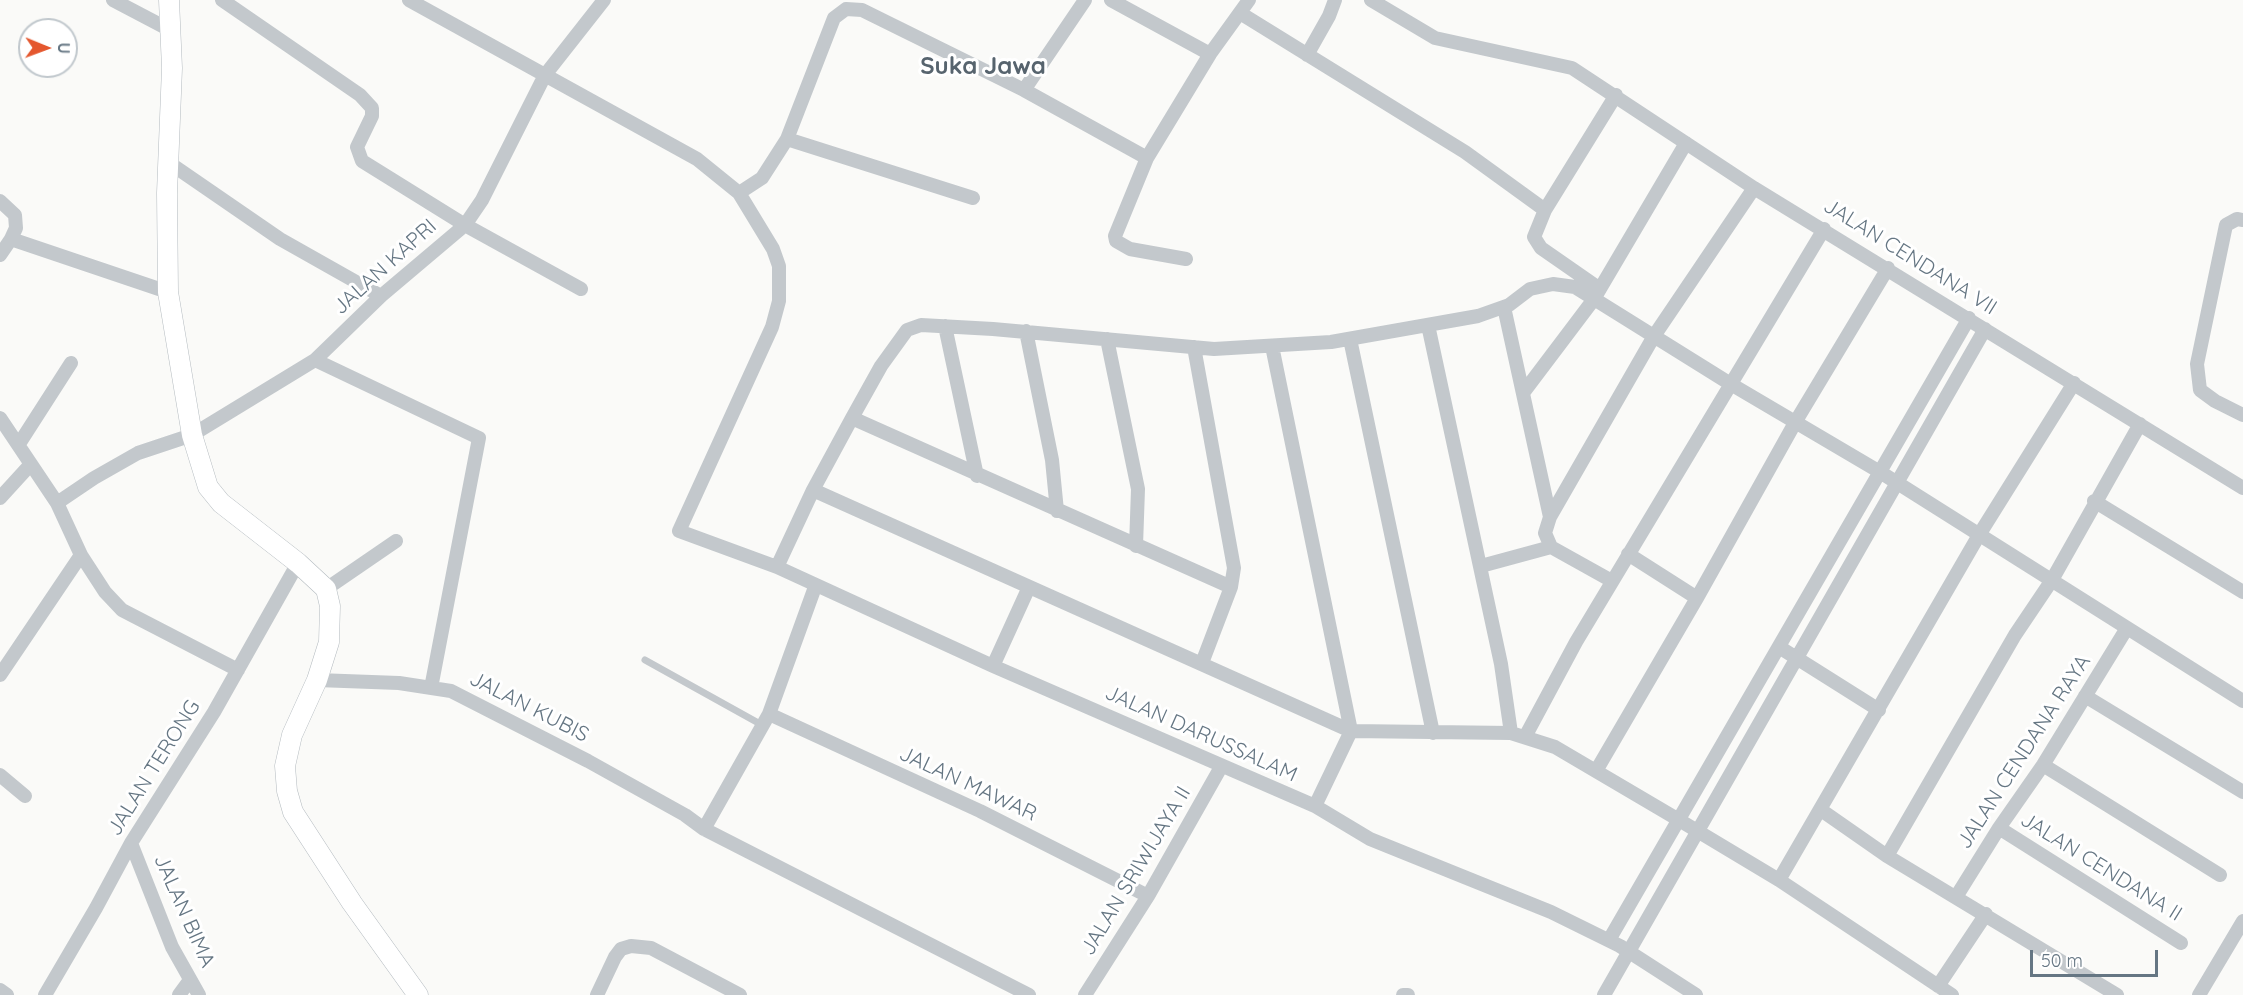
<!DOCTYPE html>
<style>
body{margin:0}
#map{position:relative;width:2243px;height:995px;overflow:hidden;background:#fafaf8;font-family:Quicksand,sans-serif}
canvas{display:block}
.north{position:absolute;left:18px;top:18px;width:60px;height:60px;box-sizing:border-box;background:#fff;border:2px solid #c1c8cd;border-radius:50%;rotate:91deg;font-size:16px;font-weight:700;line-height:24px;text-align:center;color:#657683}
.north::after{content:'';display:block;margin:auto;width:21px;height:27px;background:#e4572e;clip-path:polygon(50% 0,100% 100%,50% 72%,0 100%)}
.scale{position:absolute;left:2030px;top:950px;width:128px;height:27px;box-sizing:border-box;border:3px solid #657683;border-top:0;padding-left:8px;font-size:18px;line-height:21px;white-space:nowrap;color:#657683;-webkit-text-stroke:4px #fff;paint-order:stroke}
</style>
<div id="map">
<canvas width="2243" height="995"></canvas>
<div class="north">U</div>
<div class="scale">50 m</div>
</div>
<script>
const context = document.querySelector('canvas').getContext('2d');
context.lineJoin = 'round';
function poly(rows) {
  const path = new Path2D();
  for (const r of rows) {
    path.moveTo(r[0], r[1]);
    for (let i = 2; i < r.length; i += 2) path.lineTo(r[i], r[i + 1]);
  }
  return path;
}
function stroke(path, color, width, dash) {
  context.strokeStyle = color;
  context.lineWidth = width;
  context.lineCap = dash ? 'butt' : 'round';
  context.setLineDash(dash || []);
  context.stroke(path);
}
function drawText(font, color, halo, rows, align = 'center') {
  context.font = font + ' Quicksand,sans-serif';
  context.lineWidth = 6;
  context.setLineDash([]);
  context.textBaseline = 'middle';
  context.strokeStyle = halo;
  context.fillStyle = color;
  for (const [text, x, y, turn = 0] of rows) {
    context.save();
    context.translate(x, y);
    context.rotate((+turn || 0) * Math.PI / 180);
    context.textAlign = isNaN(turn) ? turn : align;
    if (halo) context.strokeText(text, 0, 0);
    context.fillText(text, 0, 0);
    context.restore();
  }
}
const secondary = poly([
 [169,0,172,68,167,193,168,292,192,435,208,487,221,503,298,563,326,589,330,606,329,642,317,680,292,735,285,766,287,791,293,812,352,903,418,995]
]);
stroke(secondary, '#b3babf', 21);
stroke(poly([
 [645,660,762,725]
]), '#c3c8cc', 7);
stroke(poly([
 [113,0,172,31],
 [222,0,360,95,372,108,372,116,357,147,362,161,465,225,581,289],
 [409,0,697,159,739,193,773,249,779,266,779,301,772,327,679,531,777,567,993,666,1315,806,1370,839,1551,912,1620,946,1696,995],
 [1111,0,1210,54,1147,158],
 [1371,0,1435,38,1572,68,1754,188,2243,488],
 [1240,13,1465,152,1545,210],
 [1210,54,1249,0],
 [1307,55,1329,16,1335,0],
 [1024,90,1085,0],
 [787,139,973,198],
 [168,162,280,239,381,296],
 [739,193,762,178,787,139,834,18,846,9,862,10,1024,90,1147,158,1115,236,1116,241,1130,249,1186,259],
 [0,201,15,215,16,228,11,239],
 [2243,220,2237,219,2226,225,2197,364,2200,390,2215,401,2243,415],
 [0,255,11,239,168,292],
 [1600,289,1541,248,1534,237,1545,210,1616,95],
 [1504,307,1550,517],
 [1428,325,1501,664,1511,733],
 [945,326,977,476],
 [1026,331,1052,460,1057,511],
 [1107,339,1138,489,1136,546],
 [1350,339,1433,733],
 [1272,346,1351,731],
 [1194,347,1234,568,1231,587],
 [315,360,479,438,431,688],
 [1523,393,1594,299,1686,143],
 [0,418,57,503,81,555,0,675],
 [852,418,1231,587,1202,663],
 [19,444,71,363],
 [813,490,1351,731],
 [0,498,31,464],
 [2094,501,2243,592],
 [57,503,94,478,138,453,192,435,315,360,381,296,465,225,482,200,545,75,604,0],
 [1628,554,1697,598],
 [81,555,105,592,122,610,238,670],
 [1481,566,1551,547],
 [777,567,813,490,852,418,881,366,907,330,921,325,993,329,1214,349,1331,342,1478,316,1509,305,1530,289,1553,284,1575,287,1729,383,1880,472,2243,701],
 [1612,581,1551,547,1545,533,1550,517,1654,336,1754,188],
 [815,587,769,714,704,829,1029,995],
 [326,589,396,541],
 [1779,647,1879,710],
 [993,666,1029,587],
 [317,680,399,683,451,691,588,761,685,815,704,829],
 [2085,696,2243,792],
 [769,714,980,811,1148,896],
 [1525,737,1576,642,1824,229],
 [2043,765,2220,875],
 [1596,771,1697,598,1796,421,1888,268],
 [0,775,25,796],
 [1315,806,1351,731,1511,733,1555,747,1679,820,1779,880,1952,995],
 [1821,810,1887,856,2117,995],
 [1999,828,2181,943],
 [131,843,172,947,199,995],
 [1887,856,2015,635,2052,580,2140,424],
 [1779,880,1979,535,2074,383],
 [1956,897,1999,828,2043,765,2127,628],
 [1609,940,1969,318],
 [1938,986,1986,914],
 [0,990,7,995],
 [45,995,96,908,131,843,214,712,298,563],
 [179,995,190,980],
 [597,995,615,957,621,949,631,946,651,948,740,995],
 [1085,995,1148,896,1221,767],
 [1403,995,1408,995],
 [1604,995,1985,329],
 [2199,995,2243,921]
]), '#c3c8cc', 14);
stroke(secondary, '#fff', 20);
drawText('21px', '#657683', '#fff', [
 ["JALAN CENDANA VII",1910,257,32],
 ["JALAN KAPRI",385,267,-42],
 ["JALAN KUBIS",529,707,27],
 ["JALAN DARUSSALAM",1201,734,24],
 ["JALAN CENDANA RAYA",2024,752,-57],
 ["JALAN TERONG",154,768,-58],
 ["JALAN MAWAR",968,784,25],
 ["JALAN CENDANA II",2101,867,32],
 ["JALAN SRIWIJAYA II",1136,871,-59],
 ["JALAN BIMA",184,911,66]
]);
drawText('bold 24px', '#57646e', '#fff', [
 ["Suka Jawa",983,67]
]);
</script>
